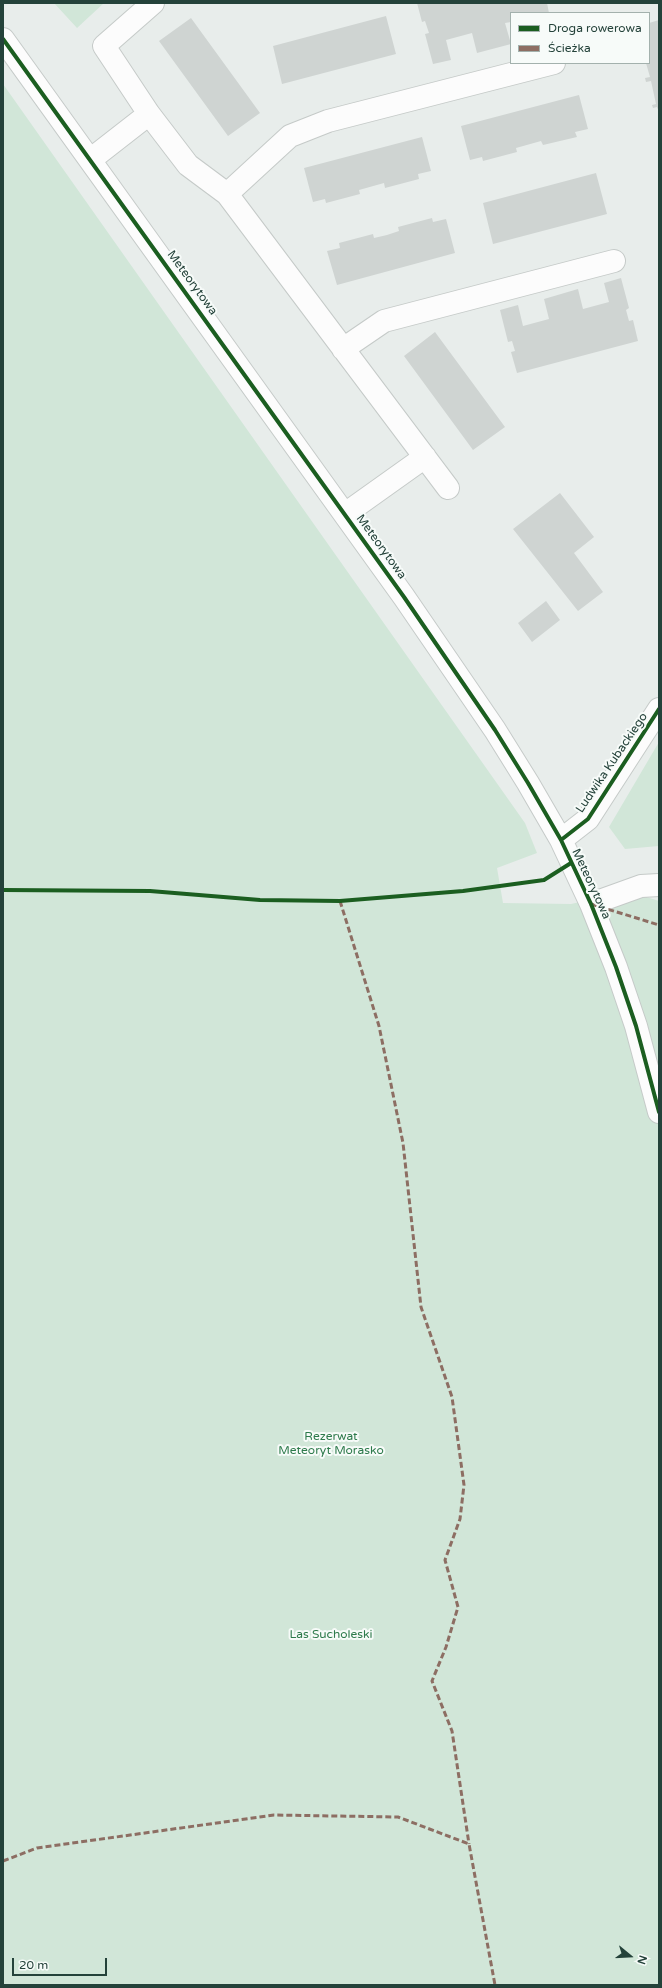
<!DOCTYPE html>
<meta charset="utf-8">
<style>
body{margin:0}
#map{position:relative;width:662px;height:1988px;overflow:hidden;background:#e8edeb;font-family:"Varela Round",sans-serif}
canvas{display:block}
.frame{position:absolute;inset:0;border:4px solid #24423a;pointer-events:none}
.legend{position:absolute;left:510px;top:12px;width:140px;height:52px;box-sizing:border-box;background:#f7fbf9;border:1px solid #a3b1ad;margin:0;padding:5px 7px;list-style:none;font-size:12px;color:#24423a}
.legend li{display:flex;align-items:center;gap:8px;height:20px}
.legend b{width:20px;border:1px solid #a3b1ad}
.north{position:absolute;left:610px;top:1936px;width:40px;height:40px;-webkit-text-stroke:3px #f7fbf9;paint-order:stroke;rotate:108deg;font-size:11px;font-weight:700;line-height:16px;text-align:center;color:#24423a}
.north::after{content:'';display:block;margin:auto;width:14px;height:18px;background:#24423a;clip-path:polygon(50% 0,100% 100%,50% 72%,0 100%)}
.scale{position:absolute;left:12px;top:1958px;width:95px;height:18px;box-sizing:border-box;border:2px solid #24423a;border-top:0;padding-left:5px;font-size:12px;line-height:14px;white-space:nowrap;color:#24423a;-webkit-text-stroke:3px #f7fbf9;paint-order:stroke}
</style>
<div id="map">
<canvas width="662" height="1988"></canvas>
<div class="frame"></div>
<ul class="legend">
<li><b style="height:5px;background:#1b5e20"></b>Droga rowerowa</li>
<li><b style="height:5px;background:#8d6e63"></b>Ścieżka</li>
</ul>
<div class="north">N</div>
<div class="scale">20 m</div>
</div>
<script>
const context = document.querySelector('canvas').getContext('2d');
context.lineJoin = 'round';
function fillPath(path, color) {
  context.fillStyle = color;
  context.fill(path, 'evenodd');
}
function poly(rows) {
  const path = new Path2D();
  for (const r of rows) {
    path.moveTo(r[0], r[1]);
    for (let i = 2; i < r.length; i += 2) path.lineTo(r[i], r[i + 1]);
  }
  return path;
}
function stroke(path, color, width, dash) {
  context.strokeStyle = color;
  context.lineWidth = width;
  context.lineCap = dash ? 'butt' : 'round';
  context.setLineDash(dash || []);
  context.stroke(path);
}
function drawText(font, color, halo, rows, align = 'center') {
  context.font = font + ' "Varela Round",sans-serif';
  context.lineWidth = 4;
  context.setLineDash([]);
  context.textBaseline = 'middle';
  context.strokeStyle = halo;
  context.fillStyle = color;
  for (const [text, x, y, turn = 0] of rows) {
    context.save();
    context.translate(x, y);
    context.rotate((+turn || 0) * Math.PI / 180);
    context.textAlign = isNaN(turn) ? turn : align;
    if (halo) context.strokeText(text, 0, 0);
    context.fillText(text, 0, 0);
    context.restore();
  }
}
fillPath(poly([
 [54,3,104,3,77,28],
 [3,84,525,823,537,853,497,868,503,903,571,904,628,891,659,901,659,1985,3,1985],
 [659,742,659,846,625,849,609,827]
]), '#d1e6d8');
fillPath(poly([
 [417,3,547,3,549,13,511,13,511,22,505,23,511,44,477,53,472,33,446,40,451,60,433,64,425,34,429,33,425,21,422,22],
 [386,16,396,54,282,84,273,46],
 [191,18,260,113,228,136,159,41],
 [659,20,659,112,657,107,653,108,652,105,656,104,651,81,646,82,645,78,650,77,646,63,649,63,649,23],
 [579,95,588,129,575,132,577,137,543,145,541,141,516,148,517,152,483,161,482,157,470,160,461,126],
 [422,137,431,171,418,174,419,179,385,188,384,183,359,190,360,194,326,203,325,199,313,202,304,168],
 [596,173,607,214,493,244,483,203],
 [432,218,433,222,446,219,455,253,337,285,327,251,340,248,339,243,373,234,374,238,387,235,399,231,398,227],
 [621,278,629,308,626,310,629,321,633,320,638,341,517,373,511,352,515,351,512,341,508,342,500,310,518,305,523,326,549,319,544,299,578,289,583,309,609,302,604,283],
 [435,332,505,427,473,450,404,356],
 [560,493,594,537,574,553,603,592,578,611,513,529],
 [546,601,560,620,532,642,518,623]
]), '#cfd4d2');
const minor = poly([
 [153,3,104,46,149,114,188,165,227,194],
 [3,39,404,597,495,730,528,783,561,840,591,904,616,967,636,1026,659,1112],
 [90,160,149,114],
 [343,349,384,321,614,261],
 [448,488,227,194,290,136,328,121,554,63],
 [345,514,425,457],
 [561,840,588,819,659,709],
 [591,904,641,886,659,885]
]);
stroke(minor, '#c5cac8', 24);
stroke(minor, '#fcfcfc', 22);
stroke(poly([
 [340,901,379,1026,403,1143,421,1307,452,1397,464,1485,460,1519,445,1560,458,1607,446,1647,432,1681,452,1731,469,1844],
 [591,904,659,925],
 [3,1861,37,1848,274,1815,398,1817,469,1844,495,1985]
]), '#8d6e63', 3, [6, 3]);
stroke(poly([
 [3,39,404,597,495,730,528,783,561,840,591,904,616,967,636,1026,659,1112],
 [561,840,588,819,659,709],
 [3,890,150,891,260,900,340,901,463,891,544,880,571,863]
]), '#1b5e20', 4);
drawText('12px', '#24423a', '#f7fbf9', [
 ["Meteorytowa",192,283,54],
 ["Meteorytowa",381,547,54],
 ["Ludwika Kubackiego",612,763,-56],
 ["Meteorytowa",591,884,65]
]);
drawText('12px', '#2d7a4b', '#f7fbf9', [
 ["Rezerwat",331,1437],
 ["Meteoryt Morasko",331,1451],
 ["Las Sucholeski",331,1635]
]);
</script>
